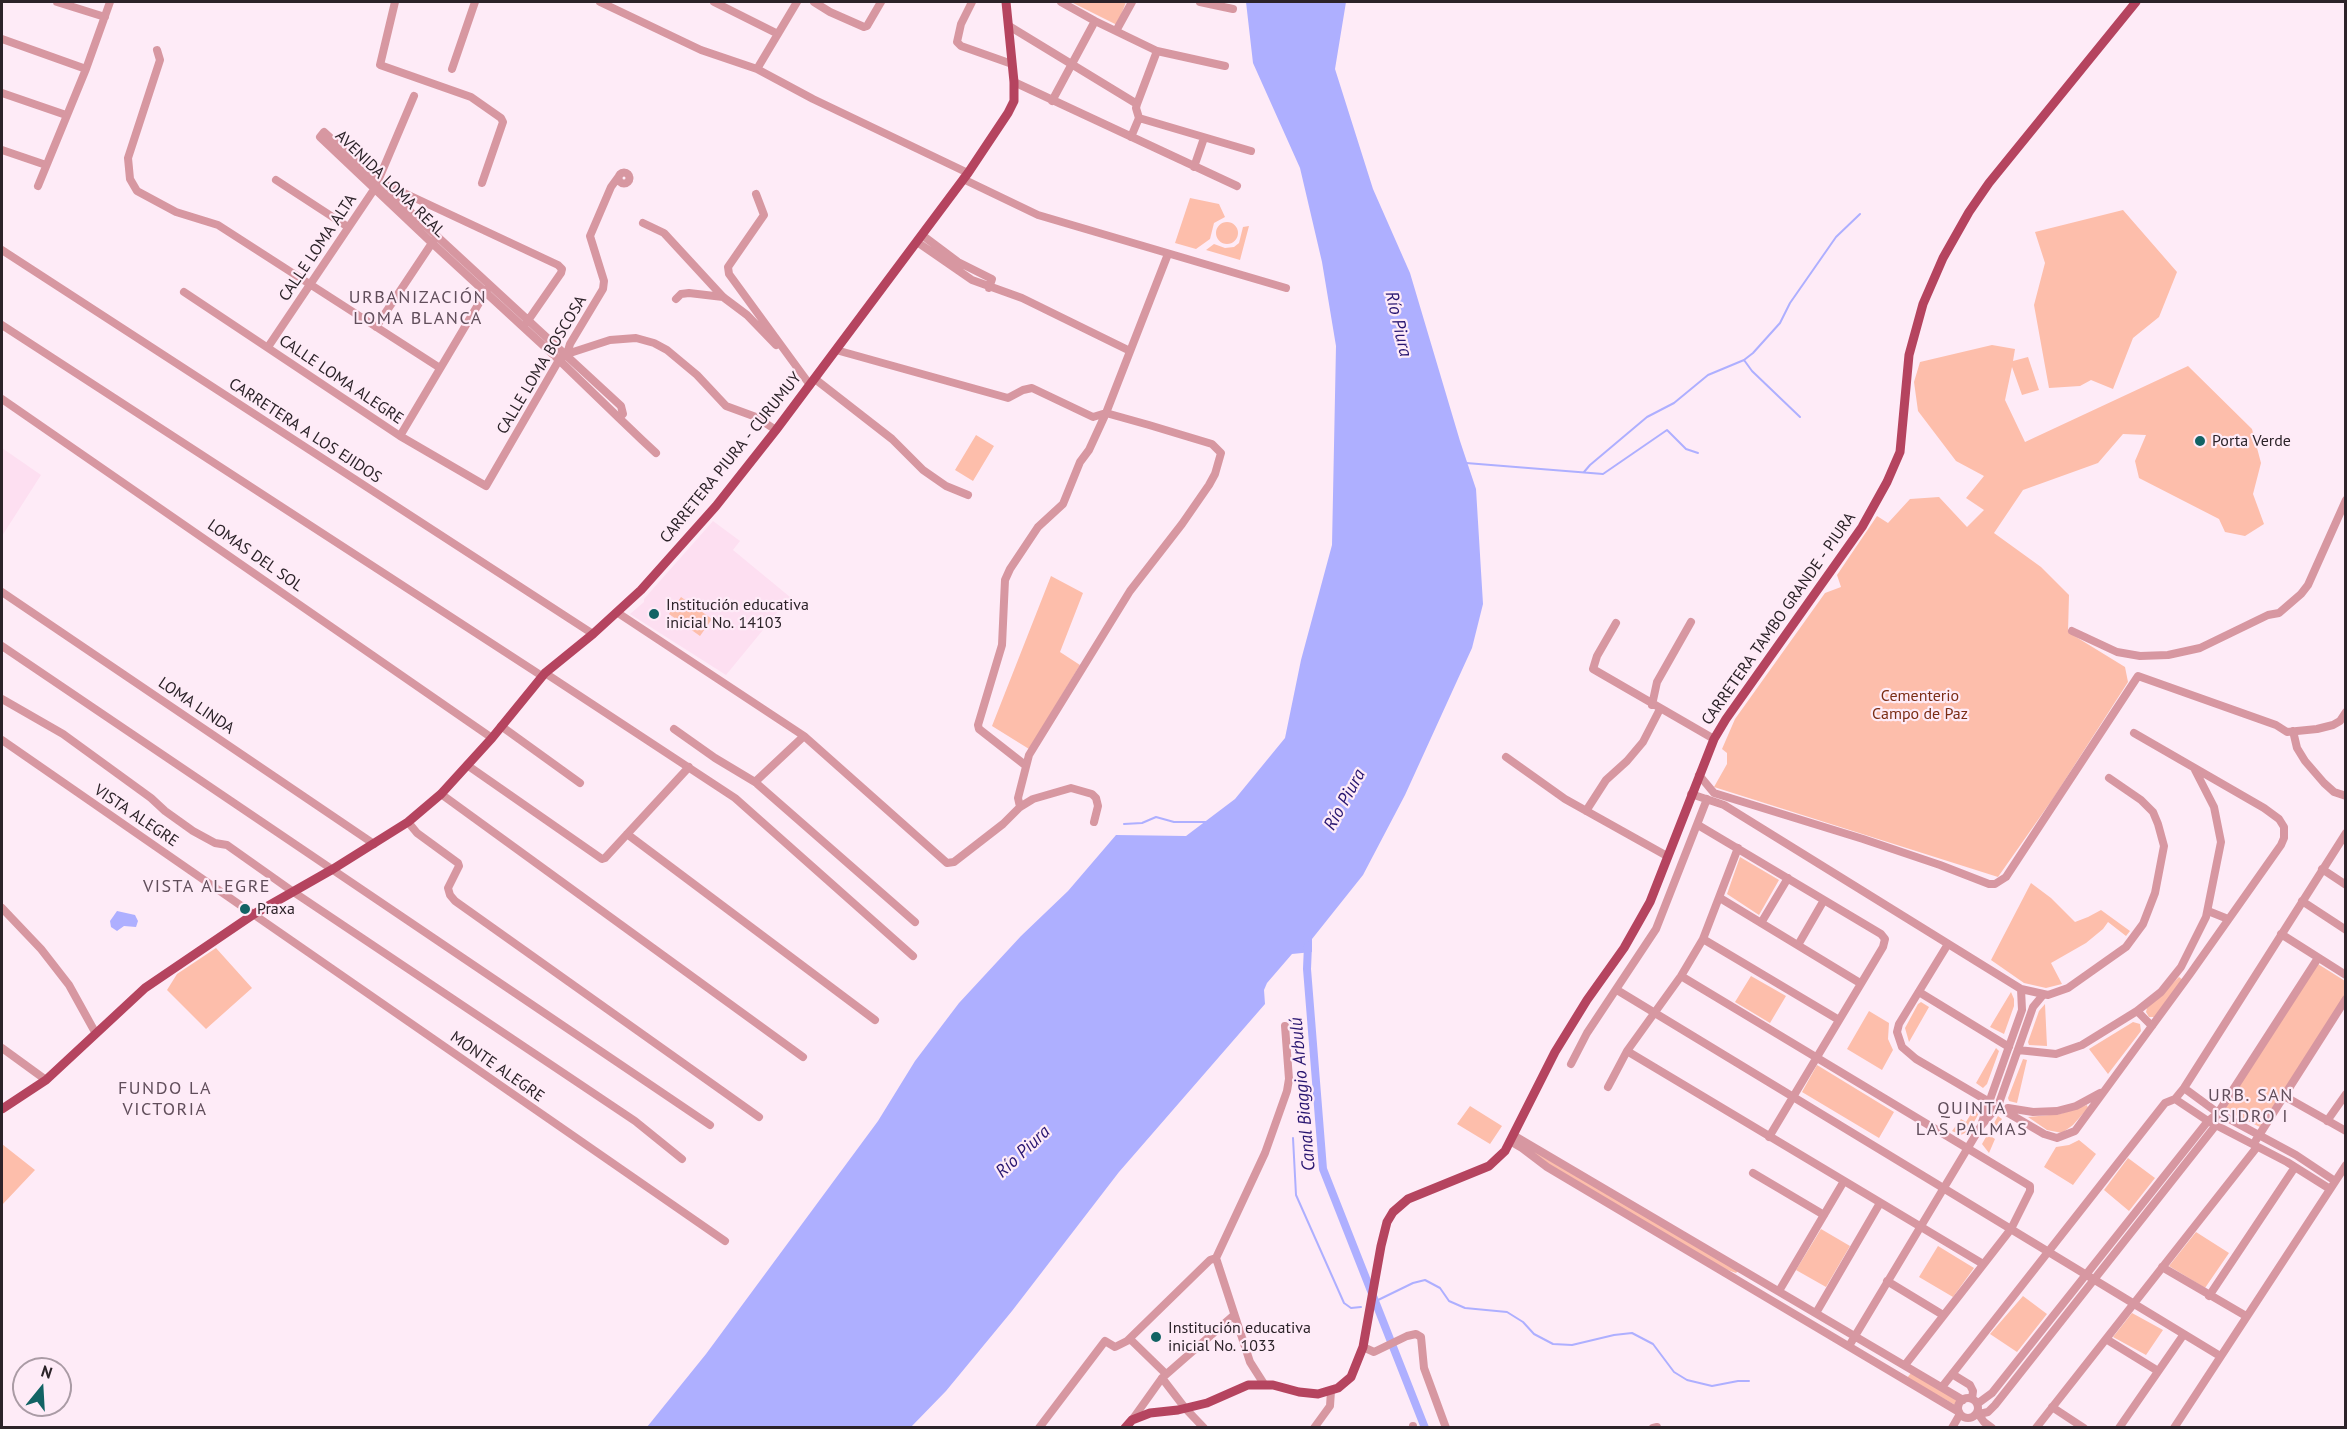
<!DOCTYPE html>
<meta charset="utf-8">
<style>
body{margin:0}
#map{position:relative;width:2347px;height:1429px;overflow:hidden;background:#feebf7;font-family:"PT Sans",sans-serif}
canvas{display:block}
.frame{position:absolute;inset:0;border:3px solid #2c2329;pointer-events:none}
.north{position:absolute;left:12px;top:1357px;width:60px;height:60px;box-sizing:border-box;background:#feebf7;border:2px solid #aa9ba5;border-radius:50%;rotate:18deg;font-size:16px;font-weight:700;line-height:24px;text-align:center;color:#2c2329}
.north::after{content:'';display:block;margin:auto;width:21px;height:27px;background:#126364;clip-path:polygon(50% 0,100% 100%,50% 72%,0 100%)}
</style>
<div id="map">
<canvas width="2347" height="1429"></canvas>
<div class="frame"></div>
<div class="north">N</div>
</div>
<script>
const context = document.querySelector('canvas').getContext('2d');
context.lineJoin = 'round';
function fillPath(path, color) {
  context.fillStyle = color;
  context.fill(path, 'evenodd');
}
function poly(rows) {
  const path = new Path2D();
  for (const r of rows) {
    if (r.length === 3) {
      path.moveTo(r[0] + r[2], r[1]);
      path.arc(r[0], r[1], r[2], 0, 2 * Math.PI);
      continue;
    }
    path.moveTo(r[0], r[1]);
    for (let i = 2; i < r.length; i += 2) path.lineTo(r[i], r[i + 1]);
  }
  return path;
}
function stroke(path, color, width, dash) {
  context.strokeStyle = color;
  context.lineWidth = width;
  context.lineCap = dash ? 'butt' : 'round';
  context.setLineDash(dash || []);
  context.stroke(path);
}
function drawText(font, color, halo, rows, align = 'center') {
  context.font = font + ' "PT Sans",sans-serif';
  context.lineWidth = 4.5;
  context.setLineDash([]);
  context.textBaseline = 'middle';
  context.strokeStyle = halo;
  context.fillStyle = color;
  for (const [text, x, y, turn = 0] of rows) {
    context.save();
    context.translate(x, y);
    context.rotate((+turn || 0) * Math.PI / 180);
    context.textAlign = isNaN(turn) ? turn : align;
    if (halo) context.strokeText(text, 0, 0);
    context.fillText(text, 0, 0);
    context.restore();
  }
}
fillPath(poly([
 [2,448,41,475,2,536],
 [713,521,740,541,733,550,790,597,726,675,630,614,644,602,644,599]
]), '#fddff1');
fillPath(poly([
 [1071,2,1126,2,1117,25],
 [1190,198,1219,204,1225,217,1214,223,1210,239,1196,249,1175,243],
 [2123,210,2177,272,2159,317,2133,338,2113,389,2091,380,2080,386,2049,388,2034,305,2045,263,2035,232],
 [1227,233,11],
 [1249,226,1240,260,1206,250,1214,244,1225,248,1234,247,1239,243,1243,227],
 [1992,345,2015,349,2013,361,2028,357,2039,390,2022,395,2012,367,2005,400,2025,442,2188,366,2252,429,2261,463,2253,494,2264,524,2245,536,2225,532,2219,519,2139,478,2135,461,2146,435,2123,434,2098,463,2023,490,1994,533,2041,567,2069,595,2068,632,2125,667,2128,682,2054,797,1998,877,1714,787,1727,764,1727,753,1722,749,1735,719,1825,593,1841,587,1837,575,1877,516,1888,523,1910,499,1939,497,1967,527,1984,510,1966,498,1984,476,1956,461,1918,411,1914,382,1920,362],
 [976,435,994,446,973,481,955,470],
 [1051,576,1083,593,1060,652,1080,665,1029,749,992,726],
 [681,597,712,619,700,636,669,614],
 [1740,857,1779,880,1759,915,1727,894],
 [2031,883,2051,898,2075,922,2088,917,2101,910,2130,931,2126,936,2108,922,2103,929,2086,943,2051,963,2062,984,2046,988,2024,983,1991,960],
 [216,948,252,988,206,1029,167,990,177,974],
 [2318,964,2345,981,2345,995,2262,1128,2223,1109],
 [1751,976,1786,996,1770,1023,1735,1002],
 [2179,977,2183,980,2155,1017,2149,1017,2146,1012,2147,1008],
 [2011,992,2014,999,2014,1006,2004,1034,1990,1027],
 [1921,1002,1929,1007,1909,1042,1905,1028,1918,1004],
 [2045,1004,2047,1046,2029,1045,2028,1042,2039,1011],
 [1869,1011,1889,1023,1888,1039,1893,1050,1882,1070,1847,1049],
 [2133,1022,2140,1024,2141,1031,2108,1074,2089,1049],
 [1996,1048,1999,1051,1987,1084,1983,1088,1976,1083],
 [2023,1059,2027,1060,2017,1103,2009,1101,2008,1098],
 [1817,1065,1894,1112,1879,1138,1802,1092],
 [1977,1104,1979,1113,1969,1131,1961,1135,1952,1131,1961,1119,1966,1122],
 [2087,1105,2088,1108,2073,1125,2062,1133,2047,1130,2028,1117,2060,1114],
 [1470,1106,1502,1126,1490,1144,1457,1124],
 [1998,1116,2002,1119,1992,1137,1995,1139,1989,1153,1982,1144],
 [2079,1140,2096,1154,2073,1185,2044,1167,2056,1147,2069,1145],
 [2,1144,35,1170,2,1205],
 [1525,1146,1738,1271,1736,1273,1722,1268,1549,1165],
 [2128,1158,2155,1178,2129,1211,2104,1190],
 [1821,1229,1850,1246,1826,1287,1796,1270],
 [2196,1232,2229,1253,2205,1288,2169,1266],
 [1938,1246,1974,1268,1953,1297,1919,1277],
 [2023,1296,2047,1314,2017,1352,1990,1334],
 [2132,1313,2163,1330,2146,1355,2113,1337],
 [1911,1373,1958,1400,1957,1406,1907,1378]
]), '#fdbeab');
fillPath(poly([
 [1246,2,1346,2,1335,69,1373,189,1410,273,1460,441,1476,489,1483,604,1472,648,1405,795,1363,875,1312,939,1312,952,1292,954,1267,983,1264,990,1265,1004,1119,1172,1012,1311,946,1391,911,1427,647,1427,706,1354,878,1121,915,1061,959,1003,1021,936,1068,891,1116,835,1186,836,1235,799,1285,738,1301,660,1332,545,1336,346,1322,262,1300,168,1253,63],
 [117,911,135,915,138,921,136,927,124,926,117,931,111,927,110,921]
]), '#aeafff');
stroke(poly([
 [1744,360,1752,371,1800,417],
 [1466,463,1603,474,1667,430,1686,449,1698,453],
 [1584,472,1590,465,1647,417,1674,403,1708,375,1744,360,1753,353,1780,323,1790,303,1836,237,1860,214],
 [1124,824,1142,823,1156,817,1174,822,1207,822],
 [1293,1138,1296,1195,1344,1303,1351,1308,1361,1307],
 [1374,1302,1413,1283,1425,1280,1440,1288,1449,1301,1465,1308,1507,1312,1523,1322,1534,1334,1553,1344,1572,1345,1614,1335,1632,1333,1653,1344,1674,1372,1687,1380,1712,1386,1738,1381,1749,1381]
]), '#aeafff', 2);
stroke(poly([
 [1308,945,1307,969,1323,1169,1425,1428]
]), '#aeafff', 8);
stroke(poly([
 [57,2,105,17],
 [395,2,380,65,471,97,501,118,503,122,482,183],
 [600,2,701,50,757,69,813,99,968,173],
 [714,2,778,34],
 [814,2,830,12,864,27,867,26,881,2],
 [972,2,961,24,957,42,961,46,1012,64],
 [1061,2,1095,21,1157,51,1225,66],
 [1200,2,1233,9],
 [1009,26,1137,104],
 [1116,31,1132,2],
 [2,39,86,69],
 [157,50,160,60,128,158,130,179,137,191,176,212,218,225,440,368],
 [452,69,475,2],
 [757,69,797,2],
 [1014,82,1237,186],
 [2,93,66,115],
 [1052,101,1095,21],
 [1139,118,1251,151],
 [1131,137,1139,118,1136,108,1137,104,1157,51],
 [2,150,46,165],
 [1194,167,1204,138],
 [624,178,5.5],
 [963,179,1038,215,1286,288],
 [276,180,348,227],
 [385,184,558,265,562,269,561,273,527,322],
 [38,186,86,69,110,2],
 [756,194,764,215,728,267,729,274,810,385],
 [643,223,664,233,723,297,747,315,776,345],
 [922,235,958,262,992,279,989,288],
 [917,242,972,280,1022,298,1130,351],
 [2,250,593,634],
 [184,292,400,436,486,486,559,360,567,354,570,344,603,289,604,281,590,236,611,187,619,176],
 [676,299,681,294,689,293,723,297],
 [2,325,542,676],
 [376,327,434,240],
 [268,347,375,188,414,96],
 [836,350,1008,398,1023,390,1032,388,1093,417,1106,413,1149,425,1212,444,1221,453,1215,474,1209,485,1182,524,1130,591,1029,755,1018,798,1020,807],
 [567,354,610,340,636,338,654,343,667,350,697,375,726,406,756,417,776,430],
 [815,379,892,439,923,470,946,486,968,495],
 [2,399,492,738],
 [619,418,623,414,621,406,324,132,320,137,432,243,559,360,619,418,642,440,656,453],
 [400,436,488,288],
 [2,592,374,844],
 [618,613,804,736,947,863,954,862,1003,824,1020,807,1033,799,1071,788,1092,794,1096,798,1098,806,1094,822],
 [1616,623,1597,656,1593,669,1714,739],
 [2072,631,2117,652,2140,656,2168,655,2200,648,2268,615,2279,613,2301,594,2308,585,2346,500],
 [2,646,710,1125],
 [545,673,735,798,913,956],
 [2,699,63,734,151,798,165,811,193,831,215,843,227,845,292,891,635,1121,682,1159],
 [1652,705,1657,682,1691,622],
 [501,726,580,783],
 [674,729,715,758,755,782,915,922],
 [2293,731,2297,748,2305,761,2324,783,2334,792,2346,796],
 [2,740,725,1241],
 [1506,757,1565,799,1667,856],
 [467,765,602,859,605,858,689,767],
 [1025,765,979,729,978,725,1002,645,1005,580,1010,569,1038,527,1063,504,1080,462,1089,450,1106,413,1168,254],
 [1699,775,1714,793,1863,839,1940,865,1989,884,1995,884,2006,877,2138,676,2276,725,2287,732,2317,729,2333,725,2340,721,2346,712],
 [755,782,804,736],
 [441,794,803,1057],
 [1691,794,1724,805,2021,989,2048,995,2068,988,2126,947,2143,924,2155,893,2164,846,2158,824,2153,812,2141,800,2109,778],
 [1586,811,1606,780,1627,761,1643,742,1660,709],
 [408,822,417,833,458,863,459,866,448,888,450,895,455,901,759,1117],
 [1698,825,1881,934,1885,939,1883,947,1769,1137],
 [627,834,875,1020],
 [2322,869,2346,885],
 [1720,898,1860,983],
 [2302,901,2346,930],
 [2,908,41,949,69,985,95,1032],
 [2208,911,2228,919],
 [1761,923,1788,878],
 [2281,934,2346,975],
 [1703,939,1839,1020],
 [1948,944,1899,1024,1897,1032,1902,1047,1916,1059,2044,1134,2057,1138,2075,1131,2190,974,2281,845,2284,838,2284,827,2279,819,2264,808,2134,733],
 [1798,945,1824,900],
 [1681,976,2030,1186,2030,1191,2011,1229,1905,1365],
 [1617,990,2220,1356],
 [1919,992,2009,1047],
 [2137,1011,2152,1026],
 [2,1048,46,1080],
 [2018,1050,2056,1054,2082,1045,2137,1011,2161,992,2181,967,2206,917,2221,842,2214,807,2195,770],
 [1627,1051,1983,1264],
 [1571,1064,1587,1033,1656,929,1707,799],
 [1608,1087,1627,1051,1681,976,1703,939,1738,848],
 [2184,1088,2218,1113,2296,1155,2335,1181],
 [2284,1096,2346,1131],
 [2175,1099,2208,1121,2287,1162,2330,1189],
 [2008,1108,2033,1112,2057,1111,2076,1106,2100,1093],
 [2218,1113,2318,958],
 [2327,1121,2346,1094],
 [1982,1122,2022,1010,2021,989],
 [1513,1135,1963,1400],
 [2256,1140,2346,999],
 [1510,1141,1522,1148,1547,1167,1959,1412],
 [1753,1173,1824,1215],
 [1216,1258,1250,1362,1264,1384],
 [2162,1267,2246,1316],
 [1887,1281,1943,1315],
 [1779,1291,1844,1181],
 [2209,1296,2295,1167],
 [1816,1313,1880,1203],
 [1130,1339,1166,1374],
 [2106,1339,2158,1371],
 [1849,1346,1981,1126,1998,1106,2033,1007,2043,995],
 [1363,1347,1374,1352,1407,1336,1416,1334,1421,1337,1424,1368,1446,1428],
 [1952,1374,1970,1385,1973,1391,1972,1399],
 [1162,1378,1185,1408,1204,1428],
 [1942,1387,2165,1103,2175,1099,2184,1088,2346,833],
 [1968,1408,10],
 [2052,1407,2084,1428],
 [1975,1415,1988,1412,1995,1405,2216,1125,2218,1113,2208,1121,1992,1393,1977,1404],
 [1979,1415,1984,1422,1992,1428],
 [1132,1420,1162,1378,1233,1316],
 [1039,1428,1105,1341,1115,1347,1127,1341,1210,1260,1216,1258,1265,1153,1287,1091,1289,1079,1285,1026],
 [1314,1428,1330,1406,1331,1391],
 [1413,1428,1413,1426],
 [1653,1428,1657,1427],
 [1952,1428,1960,1414],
 [2036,1428,2257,1147],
 [2119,1428,2184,1334],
 [2174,1428,2346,1165]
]), '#d797a1', 8);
stroke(poly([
 [2,1109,46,1080,145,988,254,914,333,869,408,822,441,794,492,738,545,673,593,634,641,590,716,506,776,430,968,173,1008,113,1014,101,1014,82,1006,2],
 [1125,1428,1132,1420,1150,1413,1178,1410,1207,1403,1248,1385,1273,1385,1299,1392,1318,1394,1338,1388,1351,1377,1363,1347,1381,1246,1387,1222,1393,1212,1408,1199,1489,1166,1505,1151,1555,1052,1587,1000,1624,948,1650,902,1714,739,1726,719,1862,527,1887,482,1900,452,1909,355,1923,304,1943,258,1969,212,1989,183,2136,2]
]), '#b5445f', 9);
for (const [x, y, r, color] of [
 [2200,441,6,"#126364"],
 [654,614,6,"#126364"],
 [245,909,6,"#126364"],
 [1156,1337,6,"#126364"]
]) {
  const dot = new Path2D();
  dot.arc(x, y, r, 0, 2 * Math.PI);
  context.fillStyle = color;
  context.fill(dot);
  stroke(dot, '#feebf7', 2);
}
drawText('16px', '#2c2329', '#feebf7', [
 ["AVENIDA LOMA REAL",390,184,44],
 ["CALLE LOMA ALTA",318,248,-56],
 ["CALLE LOMA BOSCOSA",542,365,-59],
 ["CALLE LOMA ALEGRE",341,380,34],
 ["CARRETERA A LOS EJIDOS",305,431,33],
 ["CARRETERA PIURA - CURUMUY",731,458,-51],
 ["LOMAS DEL SOL",255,556,35],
 ["CARRETERA TAMBO GRANDE - PIURA",1779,619,-55],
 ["LOMA LINDA",196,706,34],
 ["VISTA ALEGRE",136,816,34],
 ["MONTE ALEGRE",497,1067,35]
]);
drawText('16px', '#2c2329', '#feebf7', [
 ["Porta Verde",2212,441],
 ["Institución educativa",666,605],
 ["inicial No. 14103",666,623],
 ["Praxa",257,909],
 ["Institución educativa",1168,1328],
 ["inicial No. 1033",1168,1346]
], 'left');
drawText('16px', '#7b2d15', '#feebf7', [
 ["Cementerio",1920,696],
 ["Campo de Paz",1920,714]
]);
context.letterSpacing = '1.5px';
drawText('18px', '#614e5b', '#feebf7', [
 ["URBANIZACIÓN",418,298],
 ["LOMA BLANCA",418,319],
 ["VISTA ALEGRE",207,887],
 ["FUNDO LA",165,1089],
 ["VICTORIA",165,1110],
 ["URB. SAN",2251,1096],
 ["ISIDRO I",2251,1117],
 ["QUINTA",1972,1109],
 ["LAS PALMAS",1972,1130]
]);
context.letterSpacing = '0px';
drawText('italic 18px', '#281570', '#feebf7', [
 ["Río Piura",1398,324,77],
 ["Río Piura",1345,800,-61],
 ["Canal Biaggio Arbulú",1303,1094,-95],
 ["Río Piura",1023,1152,-43]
]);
</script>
